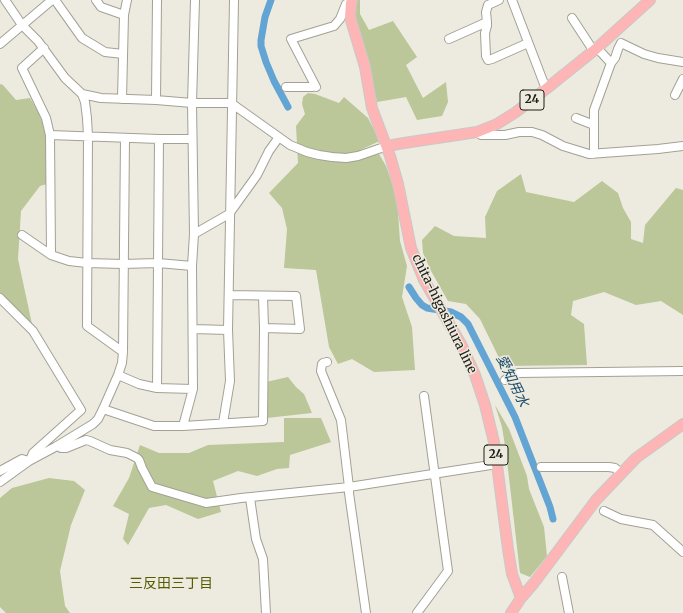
<!DOCTYPE html>
<meta charset="utf-8">
<style>
body{margin:0}
canvas{display:block;background:#edebdf}
</style>
<canvas width="683" height="613"></canvas>
<script>
const context = document.querySelector('canvas').getContext('2d');
context.lineJoin = 'round';
function fillPath(path, color) {
  context.fillStyle = color;
  context.fill(path, 'evenodd');
}
function poly(rows) {
  const path = new Path2D();
  for (const r of rows) {
    path.moveTo(r[0], r[1]);
    for (let i = 2; i < r.length; i += 2) path.lineTo(r[i], r[i + 1]);
  }
  return path;
}
function stroke(path, color, width, dash) {
  context.strokeStyle = color;
  context.lineWidth = width;
  context.lineCap = dash ? 'butt' : 'round';
  context.setLineDash(dash || []);
  context.stroke(path);
}
function drawText(font, color, halo, rows, align = 'center') {
  context.font = font + ' Merriweather,"Noto Sans JP",serif';
  context.lineWidth = 3;
  context.setLineDash([]);
  context.textBaseline = 'middle';
  context.strokeStyle = halo;
  context.fillStyle = color;
  for (const [text, x, y, turn = 0] of rows) {
    context.save();
    context.translate(x, y);
    context.rotate((+turn || 0) * Math.PI / 180);
    context.textAlign = isNaN(turn) ? turn : align;
    if (halo) context.strokeText(text, 0, 0);
    context.fillText(text, 0, 0);
    context.restore();
  }
}
fillPath(poly([
 [354,0,360,0,360,14,369,30,393,21,417,57,406,65,423,98,446,82,448,102,442,116,417,120,406,97,377,102,368,66,352,17],
 [0,84,3,85,16,100,30,98,37,110,48,135,47,184,40,186,21,211,18,259,32,324,0,293],
 [308,93,315,94,339,103,344,97,368,118,380,141,360,150,363,157,379,154,386,166,397,198,400,241,407,266,402,297,412,327,415,370,374,372,352,359,338,364,329,347,316,270,284,268,287,229,282,208,269,193,298,163,296,126,305,114,302,104,303,97],
 [521,174,526,192,574,202,602,181,618,193,623,208,631,222,631,239,643,243,645,225,676,188,683,190,683,315,661,301,636,305,604,292,573,301,571,315,584,324,587,365,503,366,480,319,466,304,448,301,431,271,423,253,422,240,435,226,454,236,486,238,485,217,497,191],
 [288,377,296,387,304,394,312,413,267,418,266,382],
 [495,405,509,429,527,476,529,489,544,527,547,556,530,577,520,573,506,452,502,427],
 [284,418,321,418,331,442,290,455,289,468,277,469,257,476,238,471,213,481,221,512,198,519,166,505,149,508,128,545,123,539,129,514,113,506,129,478,140,445,159,453,189,453,208,445,284,442],
 [49,478,74,481,85,490,71,525,60,571,65,606,70,613,6,613,0,607,0,498,12,488]
]), '#bbc699');
stroke(poly([
 [271,0,265,17,261,40,261,46,266,62,274,81,288,107],
 [409,287,416,298,422,305,427,308,451,312,461,317,468,324,515,417,550,507,553,519]
]), '#62a4d3', 7);
const minor = poly([
 [5,0,22,25,38,41,65,78,82,94,101,98,156,100,192,103,231,103,290,145,307,152,319,155,332,157,346,158,358,156,387,146],
 [55,0,82,38,105,52,123,54],
 [96,0,101,7,124,15],
 [512,0,546,89],
 [572,18,593,50],
 [487,22,486,12,488,5,499,0],
 [449,39,487,22,487,26,485,33,486,56,488,60,492,59,528,43],
 [0,44,52,0],
 [44,48,22,68,46,118,50,135,51,255,69,261,87,263,123,264,158,263,192,266],
 [597,48,611,63],
 [286,87,312,87,315,86],
 [316,87,291,39,334,26,340,19,346,4,351,3],
 [82,94,85,102,87,118,88,136,87,326,123,352],
 [675,95,683,79],
 [122,99,124,15,127,0],
 [156,100,157,0],
 [576,118,594,125],
 [477,132,481,135,505,135,519,132,532,132,542,135,563,146,589,154,658,149,683,146],
 [50,135,159,139,192,139],
 [159,139,157,388,193,389],
 [594,154,594,110,611,63,615,58,618,49,621,43,644,54,658,58,683,62],
 [194,234,229,214,257,175,269,151,279,137],
 [22,235,51,255],
 [263,296,264,328],
 [0,298,33,331,81,410,33,453,30,460],
 [193,329,228,330],
 [327,362,323,363,322,364,321,371,341,420,349,487,349,493,366,613],
 [118,375,139,384,157,388],
 [505,380,518,373,683,371],
 [103,409,154,426,183,426,263,421,264,328,300,329,296,296,229,295],
 [223,423,230,381,228,330,234,0],
 [183,426,193,389,192,266,194,234,192,103,195,0],
 [57,446,61,448,66,448,86,440,90,441,110,450,127,453,137,458,139,460,142,468,152,487,206,503,241,498,349,487,497,464],
 [541,467,609,467,615,468,621,473],
 [0,471,22,459,29,461],
 [0,482,29,461,57,446,93,424,98,419,103,409,118,375,122,363,123,352,125,138],
 [250,498,256,539,263,559,266,613],
 [604,511,621,519,653,525,683,552],
 [562,577,569,613],
 [417,613,448,571,424,396]
]);
const major = poly([
 [352,0,351,3,350,17,365,67,372,108,390,156,398,184,411,248,424,280,462,346,475,375,485,405,494,442,508,549,512,574,521,598],
 [387,146,404,143,477,132,497,124,516,112,546,89,597,48,650,0],
 [511,613,521,598,534,583,596,500,636,458,683,424]
]);
stroke(minor, '#a3a195', 10);
stroke(major, '#c9c9c8', 12);
stroke(minor, '#fff', 8);
stroke(major, '#fdb5b6', 10);
for (const [x, y, w] of [
 [532,100,24],
 [496,455,24]
]) {
  const box = new Path2D();
  box.roundRect(x - w / 2, y - 10, w, 20, 3);
  context.fillStyle = '#edebdf';
  context.fill(box);
  stroke(box, '#1e1e19', 1);
}
drawText('bold 12px', '#1e1e19', null, [
 ["24",532,100],
 ["24",496,455]
]);
drawText('13px', '#1e1e19', '#edebdf', [
 ["chita-higashiura line",444,314,64]
]);
drawText('italic 14px', '#164969', '#edebdf', [
 ["愛知用水",512,381,64]
]);
drawText('14px', '#565c04', '#edebdf', [
 ["三反田三丁目",171,584]
]);
</script>
